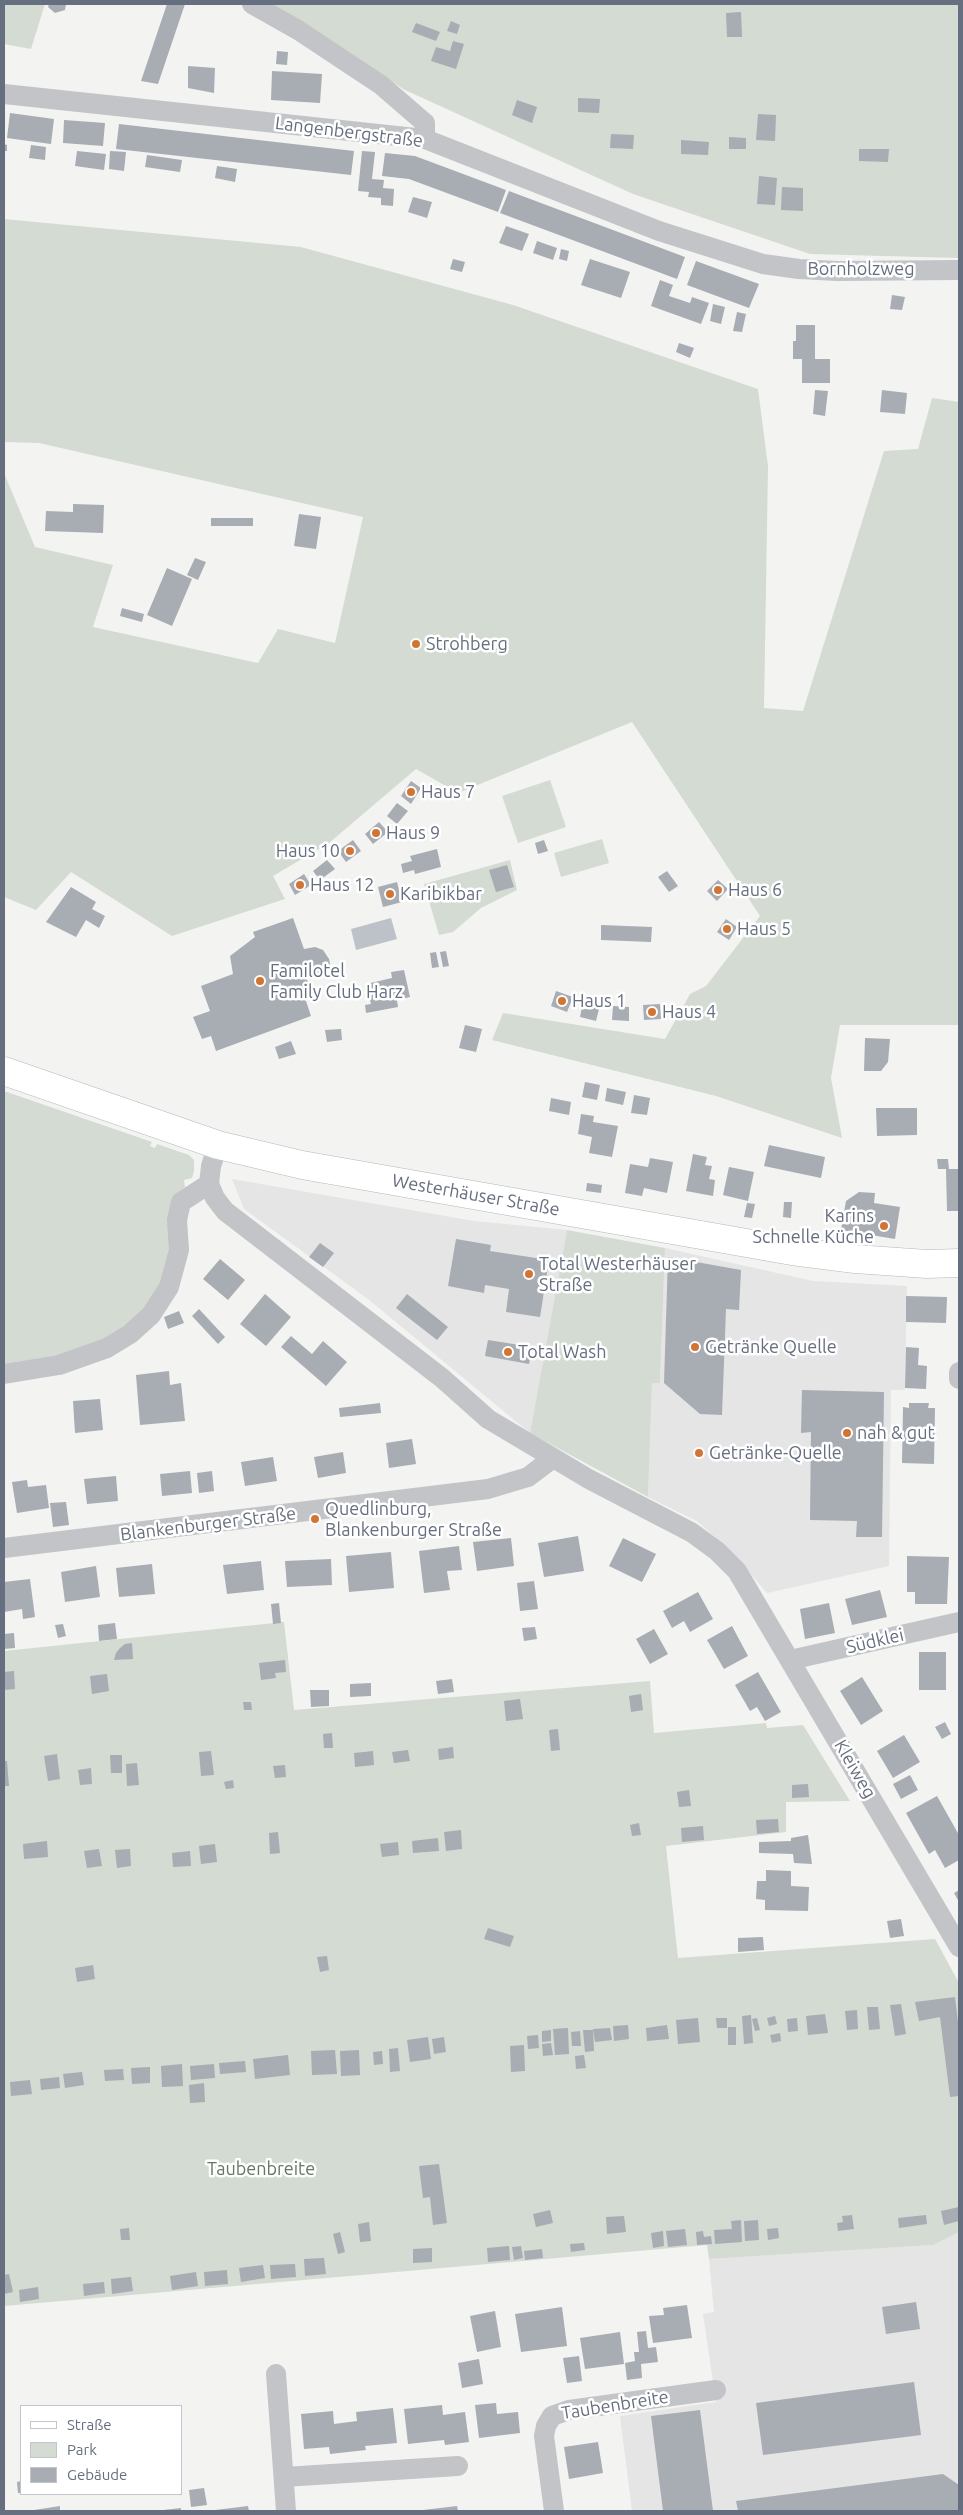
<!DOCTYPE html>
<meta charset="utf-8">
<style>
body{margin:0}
#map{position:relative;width:963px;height:2515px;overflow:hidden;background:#f3f4f1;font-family:Ubuntu,sans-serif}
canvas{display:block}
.frame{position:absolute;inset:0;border:5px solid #666f7f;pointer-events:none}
.legend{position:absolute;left:20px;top:2405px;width:162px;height:90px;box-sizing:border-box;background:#fff;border:1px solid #c2c5cc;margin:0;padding:6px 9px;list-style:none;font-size:15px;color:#666f7f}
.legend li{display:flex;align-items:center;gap:10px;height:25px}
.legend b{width:25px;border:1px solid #c2c5cc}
</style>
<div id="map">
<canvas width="963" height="2515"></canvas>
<div class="frame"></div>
<ul class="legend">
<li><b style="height:6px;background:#fff"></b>Straße</li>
<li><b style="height:14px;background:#d4dbd2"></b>Park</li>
<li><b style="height:14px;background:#a8acb3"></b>Gebäude</li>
</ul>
</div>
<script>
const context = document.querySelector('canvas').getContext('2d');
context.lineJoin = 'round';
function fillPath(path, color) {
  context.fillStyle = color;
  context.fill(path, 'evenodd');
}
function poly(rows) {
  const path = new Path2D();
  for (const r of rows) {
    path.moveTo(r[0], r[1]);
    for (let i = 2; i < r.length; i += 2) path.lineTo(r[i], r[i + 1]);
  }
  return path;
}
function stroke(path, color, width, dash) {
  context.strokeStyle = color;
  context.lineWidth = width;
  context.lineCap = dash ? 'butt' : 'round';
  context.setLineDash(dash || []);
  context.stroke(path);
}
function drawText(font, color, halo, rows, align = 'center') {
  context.font = font + ' Ubuntu,sans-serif';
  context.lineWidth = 5;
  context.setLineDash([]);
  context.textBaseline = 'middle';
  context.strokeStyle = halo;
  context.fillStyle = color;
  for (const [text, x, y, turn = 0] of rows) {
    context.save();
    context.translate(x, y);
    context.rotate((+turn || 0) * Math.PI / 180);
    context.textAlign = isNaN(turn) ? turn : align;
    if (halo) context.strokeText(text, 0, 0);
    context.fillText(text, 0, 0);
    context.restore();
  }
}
fillPath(poly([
 [232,1179,474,1221,567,1230,530,1433,368,1299,244,1209],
 [665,1248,813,1281,907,1286,905,1390,891,1390,889,1566,767,1593,734,1555,697,1521,648,1497,652,1383,660,1383],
 [959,2232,959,2511,632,2511,620,2416,716,2402,703,2314,714,2312,709,2259,933,2245]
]), '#e4e5e4');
fillPath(poly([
 [4,4,45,4,31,49,4,44],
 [267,4,959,4,959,258,810,254,633,194,405,90],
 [4,219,301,247,513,305,758,389,768,466,764,708,803,711,884,451,918,449,932,398,959,402,959,1025,840,1025,831,1078,842,1138,716,1096,492,1040,503,1013,665,1039,690,994,706,986,760,916,632,722,458,793,416,769,329,843,273,876,285,899,172,936,71,872,36,910,4,897,4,473,35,547,113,565,93,627,258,663,278,629,335,643,363,517,39,443,4,442],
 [550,780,566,827,518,843,502,796],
 [602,839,609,863,561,877,554,853],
 [510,860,517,890,481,908,453,932,439,935,424,884],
 [4,1091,152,1142,150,1146,155,1148,157,1144,189,1155,194,1160,194,1171,192,1178,184,1180,185,1187,175,1195,172,1251,162,1283,147,1309,103,1342,56,1357,4,1366],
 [567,1230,665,1248,660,1383,652,1383,648,1497,530,1433],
 [284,1622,294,1710,650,1681,654,1733,766,1723,767,1728,803,1725,850,1801,786,1802,786,1832,666,1846,678,1958,935,1939,959,1983,959,2232,933,2245,709,2259,707,2245,4,2306,4,1651]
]), '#d4dbd2');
fillPath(poly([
 [391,918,397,939,356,950,351,929]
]), '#bcc2c8');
fillPath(poly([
 [49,4,66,4,65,10,55,13,48,7],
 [167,4,185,4,158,84,141,81],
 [741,12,742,37,727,37,726,13],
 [451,21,460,25,457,34,447,31],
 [416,23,440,32,436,41,412,32],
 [453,41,464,44,456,69,431,61,436,47,450,51],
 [277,51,288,52,287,65,276,64],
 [188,66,215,68,214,93,188,88],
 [272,71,322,74,320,103,271,100],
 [578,98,600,99,599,113,578,112],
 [517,100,537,107,532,123,512,115],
 [10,113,54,119,51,144,7,138],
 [758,114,776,115,775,141,756,140],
 [64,120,105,123,103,146,63,143],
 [119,124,354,151,351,175,116,149],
 [611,134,634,135,633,149,610,148],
 [729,137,746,138,746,149,729,149],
 [681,140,709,142,708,155,681,154],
 [4,144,7,145,7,151,4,151],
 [31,145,46,147,45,160,29,158],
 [859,149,889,149,888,162,859,161],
 [77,151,106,154,104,170,75,166],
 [110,151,126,152,124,171,109,169],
 [362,151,375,152,372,179,384,180,383,188,394,189,393,206,381,205,381,198,368,197,369,192,358,191],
 [385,153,415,156,506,190,498,212,409,179,382,176],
 [147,155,182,160,180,172,145,167],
 [217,166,237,169,235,182,215,178],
 [759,176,777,178,775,205,757,204],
 [782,187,803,188,803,211,781,210],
 [509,191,685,257,677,279,500,213],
 [413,197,432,202,427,218,408,212],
 [506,226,529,234,522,251,499,243],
 [537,241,557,248,553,260,533,253],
 [561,249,569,251,567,261,559,259],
 [453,259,465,262,462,272,450,269],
 [590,259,630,272,621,298,581,285],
 [696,261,759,284,749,308,687,285],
 [660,280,673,285,669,296,690,303,692,297,709,303,701,324,651,306],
 [892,295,905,297,902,310,890,309],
 [713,304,725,307,721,324,710,321],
 [737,312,746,314,742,332,733,331],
 [796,325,815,325,815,359,830,359,830,383,802,383,802,359,793,359,793,341,796,341],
 [679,343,694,348,690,358,676,352],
 [815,390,828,391,825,416,813,414],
 [882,390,907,393,905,414,880,412],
 [73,504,104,505,103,533,45,531,46,511,73,512],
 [299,514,321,517,316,549,294,546],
 [211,518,253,518,253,526,211,526],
 [195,558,206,562,198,580,187,575],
 [167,568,192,579,172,626,147,615],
 [122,608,144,614,142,622,120,616],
 [411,781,421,788,411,804,401,796],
 [397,803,408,811,397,824,387,816],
 [379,822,388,832,373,844,365,834],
 [353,840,361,851,346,862,338,851],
 [544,840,548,851,538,854,535,843],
 [437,849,441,867,415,874,414,870,403,873,401,864,412,861,410,856],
 [327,860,335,869,320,880,313,871],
 [507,865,514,887,496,892,489,870],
 [667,871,678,886,669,892,658,877],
 [304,874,311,885,295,895,289,884],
 [718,880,728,889,717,901,707,891],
 [397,882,402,902,383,907,378,887],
 [71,887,96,902,92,909,105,916,99,928,86,920,76,937,46,922],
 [293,918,304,949,315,947,323,950,329,959,331,969,306,977,313,995,305,998,311,1016,216,1051,211,1036,202,1039,193,1017,210,1011,201,986,233,974,230,956,255,937,253,932],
 [726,919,737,927,729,940,717,932],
 [601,925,652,927,651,942,601,940],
 [446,951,449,966,443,967,440,952],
 [436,952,439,967,432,968,430,953],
 [404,970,410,997,397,1000,398,1007,366,1013,365,1005,371,1004,366,984,392,978,391,972],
 [556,991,573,997,567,1012,551,1006],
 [583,1002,600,1005,596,1021,580,1017],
 [660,1004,661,1019,644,1020,643,1005],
 [613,1006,629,1007,629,1021,612,1020],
 [465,1025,482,1029,476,1052,459,1048],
 [341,1029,342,1040,327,1042,325,1030],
 [865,1038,890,1039,888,1062,881,1071,864,1071],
 [291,1041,296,1054,279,1059,275,1047],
 [585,1082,600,1085,597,1100,582,1097],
 [607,1088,626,1092,623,1105,605,1101],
 [634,1095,650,1098,647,1115,631,1113],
 [551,1098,571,1102,569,1115,549,1111],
 [876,1108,917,1108,917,1135,877,1136],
 [581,1114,594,1116,593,1122,618,1126,612,1157,589,1153,592,1137,578,1134],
 [769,1145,825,1157,821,1178,764,1166],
 [693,1154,707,1157,705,1165,712,1166,709,1179,715,1180,713,1196,686,1191],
 [650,1158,673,1162,667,1193,644,1188,642,1196,625,1193,630,1164,648,1167],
 [937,1159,948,1159,949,1169,959,1169,959,1211,947,1211,946,1169,938,1169],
 [729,1167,754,1172,748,1201,723,1195],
 [587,1183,602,1185,601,1193,586,1191],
 [859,1192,875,1193,874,1203,900,1207,895,1239,841,1230,846,1201],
 [784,1202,792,1202,791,1218,783,1217],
 [747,1203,755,1204,752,1218,744,1217],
 [456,1239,491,1245,490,1251,549,1260,540,1317,506,1312,509,1289,485,1285,484,1293,448,1286],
 [320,1243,334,1253,323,1267,309,1257],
 [668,1257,741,1270,739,1310,726,1309,722,1415,700,1414,664,1383],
 [220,1259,245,1280,228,1300,203,1279],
 [265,1294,291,1317,266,1346,240,1324],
 [407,1294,448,1327,437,1340,396,1308],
 [906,1296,947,1297,946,1323,906,1322],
 [199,1309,225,1337,218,1344,192,1316],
 [179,1311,184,1323,168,1329,164,1317],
 [291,1336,312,1354,323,1341,347,1362,326,1386,281,1347],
 [488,1340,532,1347,529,1364,485,1356],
 [906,1347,919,1348,918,1365,927,1366,926,1389,905,1388],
 [169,1371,170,1385,181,1383,185,1421,140,1425,136,1375],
 [802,1390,884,1392,882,1537,856,1537,857,1521,810,1520,811,1432,801,1433],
 [100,1399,103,1430,75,1433,73,1401],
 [380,1403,381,1413,340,1417,339,1408],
 [909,1403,929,1403,928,1408,935,1408,934,1464,902,1463,903,1407,909,1408],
 [412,1439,416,1464,389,1468,386,1443],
 [343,1452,346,1473,318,1478,314,1457],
 [273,1457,277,1481,245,1486,241,1462],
 [190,1471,192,1493,162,1496,160,1474],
 [212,1471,214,1491,199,1493,197,1473],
 [116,1476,118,1501,87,1504,84,1479],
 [27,1480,28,1487,46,1485,49,1508,17,1513,12,1482],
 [66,1502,69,1525,53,1527,50,1503],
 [578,1536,584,1571,544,1577,538,1543],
 [511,1538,514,1566,477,1571,473,1542],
 [623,1538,656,1554,642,1582,609,1566],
 [459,1546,462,1570,447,1571,450,1590,424,1593,419,1551],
 [391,1552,394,1588,349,1592,346,1556],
 [907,1556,949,1557,947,1604,915,1604,915,1592,907,1592],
 [331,1559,332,1585,287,1587,285,1561],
 [261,1561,264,1590,227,1594,223,1565],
 [152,1564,155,1594,119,1597,116,1568],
 [96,1566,100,1597,65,1602,61,1572],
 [30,1579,35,1617,23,1619,22,1609,4,1612,4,1582],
 [534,1581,538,1609,520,1611,517,1583],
 [880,1590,887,1617,852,1625,845,1599],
 [698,1592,713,1619,690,1632,684,1621,672,1628,663,1611],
 [279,1603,281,1623,273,1624,271,1604],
 [829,1603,835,1633,805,1639,800,1609],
 [115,1623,117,1639,99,1641,98,1625],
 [63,1624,66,1636,58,1638,55,1625],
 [732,1626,748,1656,724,1669,707,1640],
 [535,1627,537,1639,524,1641,522,1628],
 [654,1629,668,1654,650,1664,636,1639],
 [14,1633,15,1648,4,1649,4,1634],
 [132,1643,133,1659,114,1660,116,1653,120,1648,125,1644],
 [919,1652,946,1652,946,1690,919,1690],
 [285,1660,286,1672,275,1673,276,1678,261,1680,259,1663],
 [14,1671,15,1689,4,1690,4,1672],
 [758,1672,781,1712,765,1721,757,1707,750,1711,735,1685],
 [107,1674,109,1691,92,1694,90,1676],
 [862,1677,883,1711,861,1725,840,1691],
 [452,1679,454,1692,438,1694,436,1681],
 [371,1683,371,1696,350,1697,350,1684],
 [310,1690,329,1690,329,1706,311,1707],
 [641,1694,643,1710,631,1712,629,1696],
 [520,1699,523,1719,506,1721,504,1701],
 [243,1702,251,1702,252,1710,244,1710],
 [945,1722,951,1734,942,1739,935,1727],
 [558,1729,560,1750,551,1751,549,1730],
 [332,1733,333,1748,324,1748,323,1734],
 [904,1735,920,1762,893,1778,877,1751],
 [453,1747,454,1758,439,1760,438,1749],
 [408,1750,410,1761,394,1763,392,1752],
 [211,1751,214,1775,201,1776,199,1752],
 [373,1751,374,1765,355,1767,354,1753],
 [57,1754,60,1779,48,1781,44,1756],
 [110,1755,122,1755,122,1773,111,1773],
 [4,1761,7,1761,9,1786,4,1786],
 [137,1763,139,1785,127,1786,126,1764],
 [285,1765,286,1777,275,1778,273,1766],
 [91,1768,92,1784,80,1785,78,1770],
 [910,1775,918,1790,901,1799,893,1784],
 [233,1780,234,1788,226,1789,224,1782],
 [808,1784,809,1797,792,1798,792,1785],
 [689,1790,691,1806,679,1807,677,1792],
 [937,1796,959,1835,959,1860,945,1868,935,1850,929,1854,906,1813],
 [778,1819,779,1832,757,1834,756,1820],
 [639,1823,641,1835,632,1836,630,1825],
 [703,1826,704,1840,682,1842,681,1828],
 [461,1830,462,1849,446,1851,444,1832],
 [278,1832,280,1853,270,1854,269,1833],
 [808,1835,812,1864,794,1863,793,1854,759,1853,759,1842,791,1841,791,1838],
 [438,1838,439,1851,413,1853,412,1841],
 [47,1841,48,1857,24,1859,23,1844],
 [398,1842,399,1855,382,1857,380,1844],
 [215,1844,217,1862,201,1864,199,1846],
 [99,1849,102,1866,87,1868,84,1851],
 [130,1849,131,1866,117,1868,115,1850],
 [190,1851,191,1866,173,1867,172,1853],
 [766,1870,791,1871,791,1886,809,1887,808,1911,765,1910,765,1900,756,1899,757,1881,766,1881],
 [959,1890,959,1902,954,1893],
 [901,1919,904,1936,890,1938,887,1921],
 [488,1928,514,1936,510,1947,484,1939],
 [763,1937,764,1950,738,1952,738,1938],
 [327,1956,329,1970,320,1972,317,1957],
 [93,1965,95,1979,77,1982,75,1968],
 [955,1997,959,2031,959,2096,950,2097,940,2017,919,2021,915,2002],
 [901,2004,906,2034,895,2036,890,2005],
 [867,2007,878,2007,880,2029,869,2030],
 [857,2010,858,2029,847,2030,845,2011],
 [825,2014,828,2033,808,2035,806,2016],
 [751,2015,753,2043,744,2044,742,2016],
 [775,2016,777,2024,769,2026,767,2018],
 [698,2018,700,2042,678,2044,676,2020],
 [716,2018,727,2018,727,2028,717,2028],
 [757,2018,760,2030,755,2031,752,2019],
 [797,2018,798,2031,788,2032,787,2019],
 [628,2025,629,2039,614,2041,613,2026],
 [667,2025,669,2039,647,2041,646,2028],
 [728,2027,736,2027,736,2045,728,2045],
 [568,2028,569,2054,555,2055,553,2029],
 [610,2028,612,2040,595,2042,593,2029],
 [551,2030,551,2041,542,2042,542,2031],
 [583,2030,593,2030,594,2051,585,2052],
 [580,2031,581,2046,572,2046,571,2032],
 [780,2033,781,2041,772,2043,770,2035],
 [538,2035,539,2048,528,2049,527,2036],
 [428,2037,431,2059,410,2062,407,2040],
 [444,2037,446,2052,434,2054,432,2039],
 [551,2043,553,2055,543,2056,542,2044],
 [524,2045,525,2071,511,2072,510,2046],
 [398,2048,400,2071,390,2072,389,2049],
 [335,2050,337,2074,312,2075,311,2051],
 [359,2050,360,2075,341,2076,340,2051],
 [382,2051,383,2064,374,2065,373,2052],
 [288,2055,290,2075,255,2079,253,2059],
 [584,2055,586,2068,576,2069,575,2056],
 [245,2061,246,2072,220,2074,219,2063],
 [182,2064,183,2086,162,2087,161,2066],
 [214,2064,215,2078,191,2080,190,2066],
 [150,2067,150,2083,132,2084,131,2068],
 [123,2069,124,2080,105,2081,104,2070],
 [82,2072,84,2085,65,2088,63,2074],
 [59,2077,60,2088,41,2090,40,2079],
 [30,2080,32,2094,11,2096,10,2082],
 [204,2083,205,2102,190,2103,189,2085],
 [439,2164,447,2223,433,2225,430,2197,423,2198,419,2166],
 [959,2207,959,2221,944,2225,941,2211],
 [550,2210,553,2223,536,2227,533,2214],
 [852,2215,854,2229,838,2231,837,2223,843,2222,842,2216],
 [926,2215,927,2224,899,2228,898,2218],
 [624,2216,626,2232,607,2234,606,2217],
 [741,2220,742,2242,715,2244,714,2230,732,2229,731,2221],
 [758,2220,759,2240,745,2241,744,2221],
 [369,2222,371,2241,360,2242,358,2224],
 [129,2228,130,2240,121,2240,120,2229],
 [778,2228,779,2238,768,2240,767,2229],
 [685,2229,687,2245,668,2247,666,2231],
 [663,2231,664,2246,653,2248,651,2233],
 [703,2231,704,2237,711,2236,712,2244,697,2245,696,2232],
 [340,2232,345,2252,338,2254,333,2234],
 [584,2243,585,2250,571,2252,570,2244],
 [509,2246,510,2260,488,2262,487,2248],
 [521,2246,523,2258,514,2260,512,2247],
 [432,2248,432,2262,413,2263,413,2249],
 [542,2249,543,2258,525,2260,524,2251],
 [324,2258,326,2274,305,2276,304,2259],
 [295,2264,296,2277,271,2279,270,2265],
 [263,2265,265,2278,241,2282,239,2268],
 [227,2270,228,2284,205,2286,204,2272],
 [196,2272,198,2286,172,2290,170,2276],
 [9,2274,13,2292,4,2294,4,2275],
 [131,2277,133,2291,112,2294,111,2279],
 [104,2282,105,2293,84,2296,83,2284],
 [38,2287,39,2299,20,2302,19,2290],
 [916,2302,920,2329,886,2334,882,2307],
 [687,2305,692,2338,653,2343,649,2316,664,2315,663,2308],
 [562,2307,567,2346,521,2352,515,2314],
 [495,2311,501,2347,477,2352,470,2316],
 [646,2331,648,2348,656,2347,658,2362,641,2364,642,2378,627,2380,625,2363,635,2361,634,2352,639,2352,637,2332],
 [620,2332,624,2364,585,2369,580,2338],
 [579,2356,582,2381,567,2383,563,2358],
 [479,2359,483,2384,462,2388,458,2363],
 [914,2382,921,2435,763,2455,756,2403],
 [496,2403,497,2414,518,2412,520,2433,479,2438,475,2405],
 [442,2405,443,2415,465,2412,469,2442,445,2445,444,2440,408,2444,404,2409],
 [393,2408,397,2443,365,2446,366,2450,330,2454,329,2447,304,2449,301,2414,333,2411,334,2424,357,2421,356,2412],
 [700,2410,713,2511,663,2511,651,2416],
 [598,2442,603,2473,569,2479,564,2447],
 [943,2474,959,2485,959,2511,738,2511,736,2501],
 [21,2481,21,2493,18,2493,17,2482],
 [204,2488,207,2505,191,2507,189,2490],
 [60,2506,60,2511,34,2511,34,2510],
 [248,2506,249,2511,215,2511,215,2510],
 [457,2506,458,2511,423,2511,423,2510],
 [181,2508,181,2511,163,2511,163,2510]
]), '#a8acb3');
const secondary = poly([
 [4,1071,218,1145,302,1165,792,1251,855,1259,927,1264,959,1263]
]);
stroke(secondary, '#b4b7bc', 29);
stroke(poly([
 [252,4,298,30,381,85,425,123,425,139],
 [4,94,425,139,659,231,763,264,799,269,837,271,959,270],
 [218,1145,211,1166,209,1184,215,1198,225,1211,442,1378,488,1419,587,1478,691,1532,717,1551,737,1571,959,1947],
 [959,1372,959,1379],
 [4,1374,59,1365,107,1348,130,1334,151,1315,169,1287,179,1250,177,1220,181,1202,209,1184],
 [4,1548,488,1489,528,1477,553,1458],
 [790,1660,959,1622],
 [276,2374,286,2511],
 [284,2477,458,2466],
 [554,2511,544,2436,546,2426,552,2416,569,2410,716,2390]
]), '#c2c4c8', 20);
stroke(secondary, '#fff', 28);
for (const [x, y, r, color] of [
 [416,644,5,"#d17534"],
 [411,792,5,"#d17534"],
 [376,833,5,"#d17534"],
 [350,851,5,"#d17534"],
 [300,885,5,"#d17534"],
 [718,890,5,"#d17534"],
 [390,894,5,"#d17534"],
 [727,929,5,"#d17534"],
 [260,981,5,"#d17534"],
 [562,1001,5,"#d17534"],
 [652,1012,5,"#d17534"],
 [884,1226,5,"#d17534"],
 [529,1274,5,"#d17534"],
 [695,1347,5,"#d17534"],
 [508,1352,5,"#d17534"],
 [847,1433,5,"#d17534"],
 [699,1453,5,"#d17534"],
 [315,1519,5,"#d17534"]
]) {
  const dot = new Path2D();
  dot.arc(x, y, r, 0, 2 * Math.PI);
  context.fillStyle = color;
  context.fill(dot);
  stroke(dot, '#fff', 2);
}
drawText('18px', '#666f7f', '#fff', [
 ["Langenbergstraße",349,132,7],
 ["Bornholzweg",861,269],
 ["Westerhäuser Straße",476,1195,10],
 ["Blankenburger Straße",208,1524,-7],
 ["Südklei",875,1641,-13],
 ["Kleiweg",855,1769,60],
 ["Taubenbreite",615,2405,-9]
]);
drawText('18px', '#666f7f', '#fff', [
 ["Strohberg",426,644],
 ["Haus 7",421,792],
 ["Haus 9",386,833],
 ["Haus 10",340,851,"right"],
 ["Haus 12",310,885],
 ["Haus 6",728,890],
 ["Karibikbar",400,894],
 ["Haus 5",737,929],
 ["Familotel",270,971],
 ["Family Club Harz",270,992],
 ["Haus 1",572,1001],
 ["Haus 4",662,1012],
 ["Karins",874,1216,"right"],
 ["Schnelle Küche",874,1237,"right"],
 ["Total Westerhäuser",539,1264],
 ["Straße",539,1285],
 ["Getränke Quelle",705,1347],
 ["Total Wash",518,1352],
 ["nah & gut",857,1433],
 ["Getränke-Quelle",709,1453],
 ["Quedlinburg,",325,1509],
 ["Blankenburger Straße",325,1530]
], 'left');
drawText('18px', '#657764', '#fff', [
 ["Taubenbreite",261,2169]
]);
</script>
